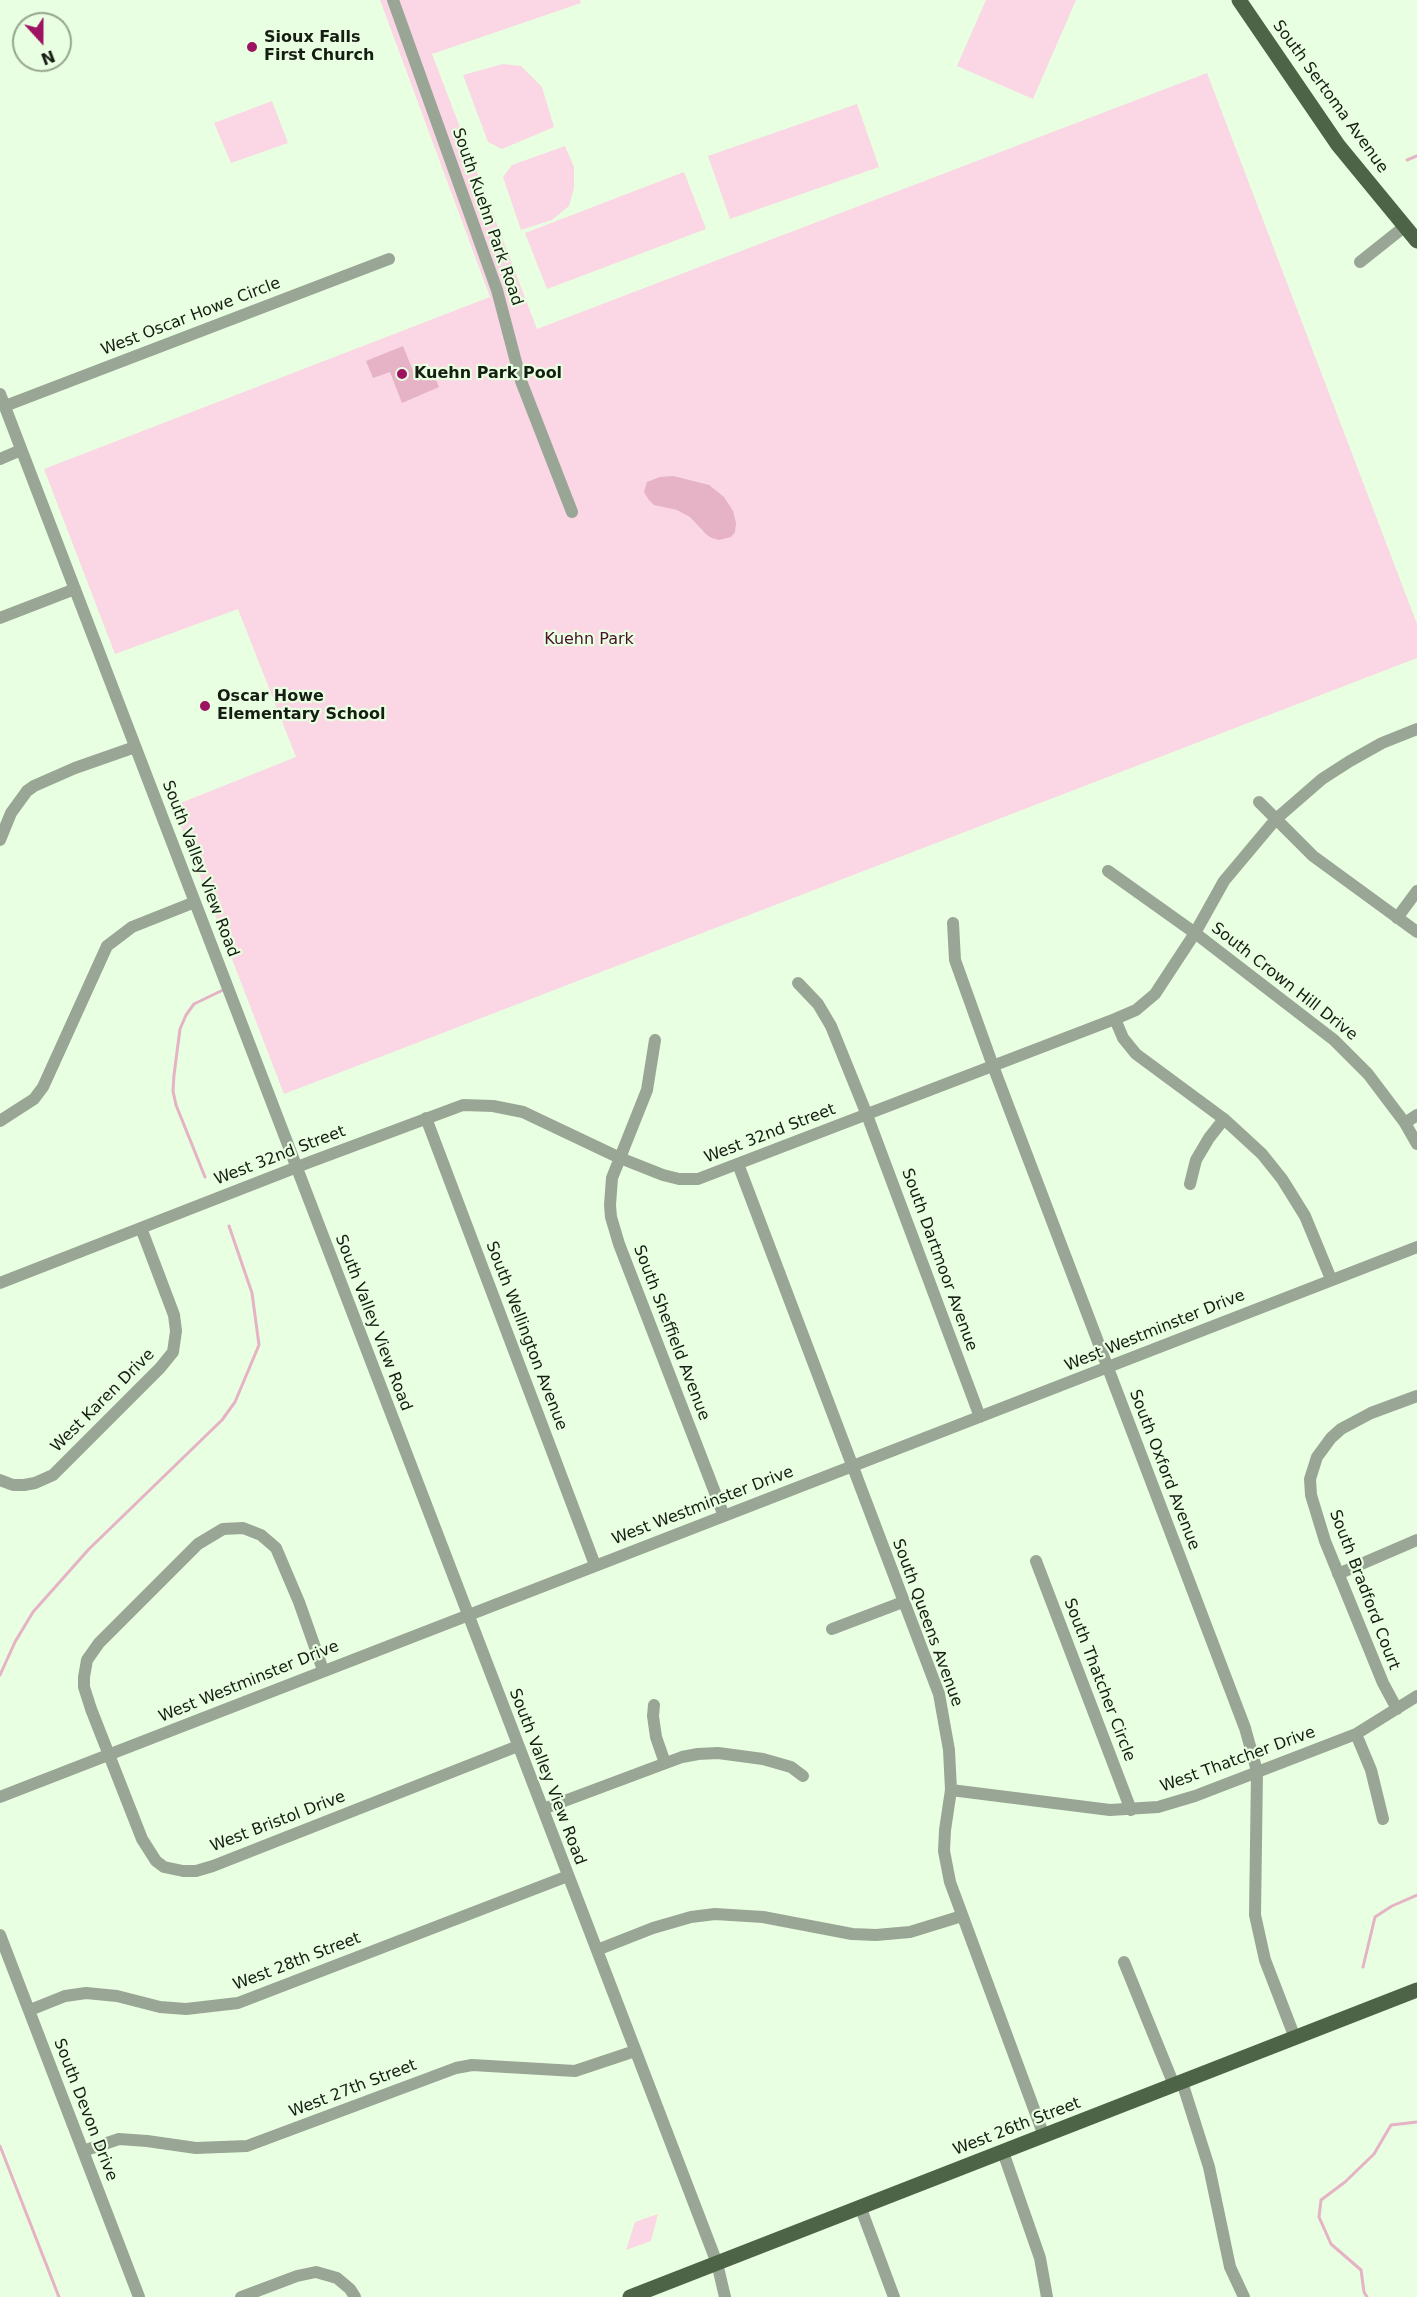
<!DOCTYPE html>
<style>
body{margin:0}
#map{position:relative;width:1417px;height:2297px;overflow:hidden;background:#e9ffe1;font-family:"DejaVu Sans",sans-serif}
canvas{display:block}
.north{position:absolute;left:12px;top:12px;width:60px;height:60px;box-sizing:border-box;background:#e9ffe1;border:2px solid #95a58f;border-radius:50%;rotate:159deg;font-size:16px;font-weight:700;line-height:24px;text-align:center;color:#161d13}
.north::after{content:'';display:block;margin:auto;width:21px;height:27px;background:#9d1261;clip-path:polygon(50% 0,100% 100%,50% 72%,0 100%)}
</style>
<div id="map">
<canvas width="1417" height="2297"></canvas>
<div class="north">N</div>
</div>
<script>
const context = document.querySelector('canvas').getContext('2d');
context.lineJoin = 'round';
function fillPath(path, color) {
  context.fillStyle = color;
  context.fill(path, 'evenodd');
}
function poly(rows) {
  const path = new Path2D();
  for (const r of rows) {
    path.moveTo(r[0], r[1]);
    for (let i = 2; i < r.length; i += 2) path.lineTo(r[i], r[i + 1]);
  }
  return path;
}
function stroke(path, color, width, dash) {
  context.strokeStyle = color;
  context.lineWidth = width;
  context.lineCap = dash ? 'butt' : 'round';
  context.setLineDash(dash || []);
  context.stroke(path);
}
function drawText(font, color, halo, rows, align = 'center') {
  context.font = font + ' "DejaVu Sans",sans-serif';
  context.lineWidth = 4.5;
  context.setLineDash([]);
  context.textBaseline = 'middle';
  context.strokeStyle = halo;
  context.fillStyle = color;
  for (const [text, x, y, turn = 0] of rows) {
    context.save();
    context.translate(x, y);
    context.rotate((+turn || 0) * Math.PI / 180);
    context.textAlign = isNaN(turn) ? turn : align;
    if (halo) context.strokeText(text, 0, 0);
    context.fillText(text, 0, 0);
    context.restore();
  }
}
fillPath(poly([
 [380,0,580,0,581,3,432,54,537,329,1207,73,1417,624,1417,658,284,1094,173,806,296,757,238,609,115,654,44,469,490,297],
 [986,0,1076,0,1033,99,957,66],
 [503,64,521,66,542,87,554,127,502,149,488,142,463,75],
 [272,101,288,143,231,163,214,123],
 [857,104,879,167,730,219,708,156],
 [565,146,574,167,574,188,569,206,552,220,521,230,503,177,512,165],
 [684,172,706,229,547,289,525,233],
 [658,2214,651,2241,626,2250,635,2222]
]), '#fbd6e4');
fillPath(poly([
 [403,346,415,376,432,370,439,387,402,403,390,372,373,378,366,361],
 [673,476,709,485,724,497,733,511,736,523,735,532,731,537,719,540,712,538,707,535,690,517,677,510,654,505,649,500,644,492,647,482,660,477]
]), '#e5b2c6');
stroke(poly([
 [1407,160,1417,156],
 [205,1177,176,1105,173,1091,174,1075,180,1029,186,1015,194,1004,225,989],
 [0,1675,15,1642,33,1612,89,1549,222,1420,235,1402,259,1345,252,1293,229,1226],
 [1363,1967,1375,1917,1392,1906,1417,1895],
 [0,2146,59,2297],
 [1367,2297,1364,2292,1361,2270,1331,2244,1319,2217,1321,2200,1345,2182,1374,2154,1391,2125,1417,2122]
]), '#e5b2c6', 3);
stroke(poly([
 [393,0,497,290,521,381,572,512],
 [1360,262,1404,227],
 [0,394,717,2263,725,2297],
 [5,406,389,259],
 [0,459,21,450],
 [0,618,75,589],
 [1259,802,1313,856,1417,932],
 [0,840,11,813,27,791,34,786,75,768,135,747],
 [1108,871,1195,933,1334,1040,1368,1074,1405,1123,1417,1144],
 [1397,918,1417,891],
 [953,923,955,960,993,1066,1245,1728,1257,1771,1255,1915,1265,1960,1295,2038],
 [798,983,818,1004,831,1026,867,1115,980,1417],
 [1115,1019,1123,1038,1136,1054,1224,1119,1262,1154,1282,1179,1305,1216,1331,1279],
 [655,1040,647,1090,612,1178,610,1205,611,1217,619,1244,724,1516],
 [426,1118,595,1565],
 [0,1121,34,1099,43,1087,107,946,132,927,195,902],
 [1405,1123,1417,1115],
 [738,1164,939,1694,949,1750,951,1790,945,1830,944,1851,950,1882,1044,2136],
 [1190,1184,1196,1160,1209,1138,1224,1119],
 [0,1283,310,1162,463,1105,493,1106,523,1112,620,1158,663,1175,679,1179,698,1179,1115,1019,1136,1010,1155,994,1195,933,1224,881,1276,819,1322,779,1350,761,1382,743,1417,729],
 [0,1480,13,1485,24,1485,35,1483,53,1475,160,1368,173,1352,176,1331,174,1315,141,1228],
 [1036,1561,1131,1810],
 [1338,1574,1417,1540],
 [832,1629,903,1602],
 [323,1670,299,1602,276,1548,261,1535,243,1528,223,1529,198,1544,99,1643,87,1660,84,1677,84,1687,91,1709,142,1839,156,1861,164,1867,183,1871,196,1871,213,1866,518,1746],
 [654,1705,653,1716,656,1737,665,1763],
 [1397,1709,1383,1683,1325,1541,1311,1495,1310,1479,1317,1457,1331,1438,1341,1429,1371,1413,1417,1396],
 [1356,1734,1371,1770,1383,1819],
 [951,1790,1110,1810,1158,1807,1195,1796,1356,1734,1417,1696],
 [0,1797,1417,1247],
 [543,1809,682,1757,698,1754,718,1753,763,1759,791,1767,803,1776],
 [0,1935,139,2297],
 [597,1950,653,1928,691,1917,715,1914,763,1917,852,1934,876,1935,910,1932,962,1916],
 [1124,1962,1174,2085],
 [30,2010,65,1996,86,1993,117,1996,160,2007,186,2009,238,2003,568,1876],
 [1182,2082,1209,2167,1230,2267,1244,2297],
 [83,2151,119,2139,147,2141,196,2148,247,2146,456,2068,472,2065,575,2071,635,2051],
 [1003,2152,1040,2258,1047,2297],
 [860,2206,894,2297],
 [241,2297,297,2276,316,2272,337,2278,350,2289,355,2297]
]), '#9aa695', 12);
stroke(poly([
 [1239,0,1338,145,1417,241],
 [630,2297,1417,1990]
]), '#4e6446', 15);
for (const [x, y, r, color] of [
 [252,47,6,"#9d1261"],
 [402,374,6,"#9d1261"],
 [205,706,6,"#9d1261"]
]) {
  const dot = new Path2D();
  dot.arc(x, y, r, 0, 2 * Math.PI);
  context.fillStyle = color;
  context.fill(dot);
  stroke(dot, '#e9ffe1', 2);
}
drawText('bold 16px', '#161d13', '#e9ffe1', [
 ["Sioux Falls",264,38],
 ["First Church",264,56],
 ["Kuehn Park Pool",414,374],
 ["Oscar Howe",217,697],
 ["Elementary School",217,715]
], 'left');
drawText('16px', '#161d13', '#e9ffe1', [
 ["South Sertoma Avenue",1330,97,54],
 ["South Kuehn Park Road",487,217,71],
 ["West Oscar Howe Circle",191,317,-21],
 ["South Valley View Road",200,869,69],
 ["South Crown Hill Drive",1284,982,38],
 ["West 32nd Street",770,1134,-21],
 ["West 32nd Street",280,1156,-21],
 ["South Dartmoor Avenue",939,1260,70],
 ["South Valley View Road",373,1323,69],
 ["West Westminster Drive",1155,1331,-22],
 ["South Sheffield Avenue",671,1333,69],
 ["South Wellington Avenue",526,1336,69],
 ["West Karen Drive",103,1401,-45],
 ["South Oxford Avenue",1164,1470,69],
 ["West Westminster Drive",703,1506,-21],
 ["South Bradford Court",1364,1590,69],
 ["South Queens Avenue",927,1623,70],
 ["South Thatcher Circle",1099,1680,69],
 ["West Westminster Drive",249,1682,-22],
 ["West Thatcher Drive",1238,1760,-20],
 ["South Valley View Road",547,1777,69],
 ["West Bristol Drive",278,1822,-21],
 ["West 28th Street",297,1962,-21],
 ["West 27th Street",353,2089,-21],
 ["South Devon Drive",85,2110,69],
 ["West 26th Street",1017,2127,-21]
]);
drawText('16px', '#4a0f2d', '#e9ffe1', [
 ["Kuehn Park",589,640]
]);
</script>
